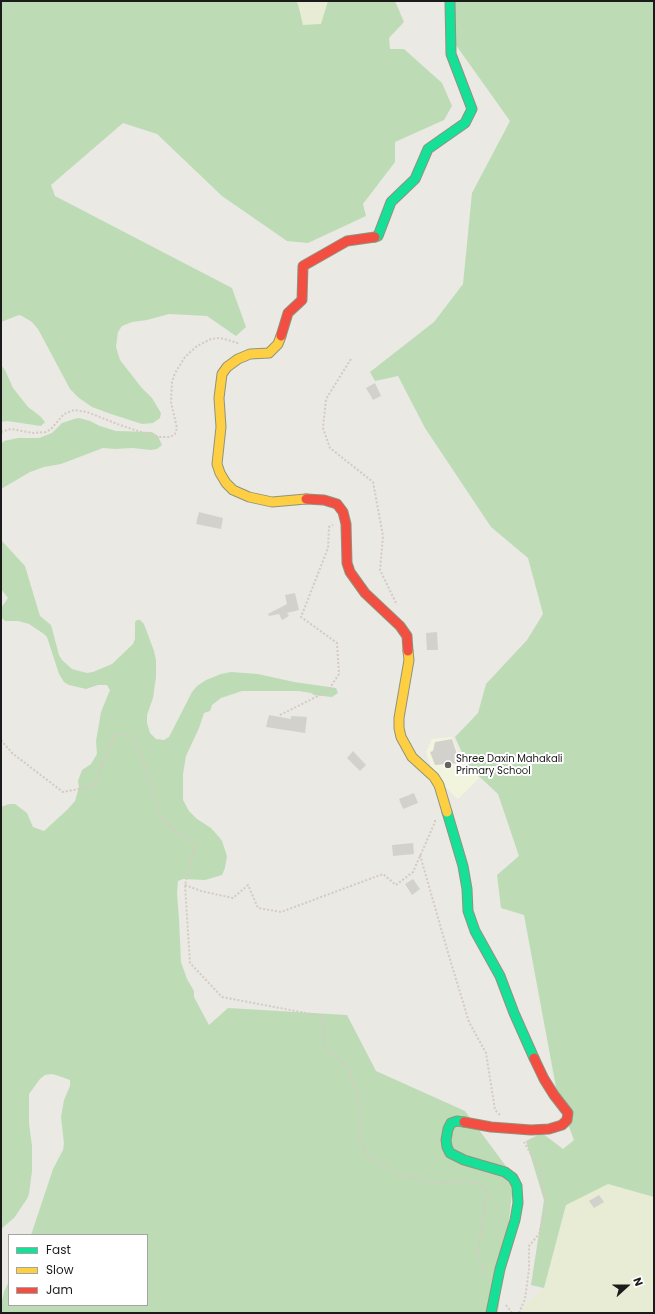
<!DOCTYPE html>
<style>
body{margin:0}
#map{position:relative;width:655px;height:1314px;overflow:hidden;background:#eae9e4;font-family:Poppins,sans-serif}
canvas{display:block}
.frame{position:absolute;inset:0;border:2px solid #1b1b1b;pointer-events:none}
.legend{position:absolute;left:8px;top:1234px;width:140px;height:72px;box-sizing:border-box;background:#fff;border:1px solid #a4a4a4;margin:0;padding:5px 7px;list-style:none;font-size:12px;color:#1b1b1b}
.legend li{display:flex;align-items:center;gap:8px;height:20px}
.legend b{width:20px;border:1px solid #a4a4a4}
.north{position:absolute;left:607px;top:1266px;width:40px;height:40px;-webkit-text-stroke:3px #fff;paint-order:stroke;rotate:69deg;font-size:11px;font-weight:700;line-height:16px;text-align:center;color:#1b1b1b}
.north::after{content:'';display:block;margin:auto;width:14px;height:18px;background:#1b1b1b;clip-path:polygon(50% 0,100% 100%,50% 72%,0 100%)}
</style>
<div id="map">
<canvas width="655" height="1314"></canvas>
<div class="frame"></div>
<ul class="legend">
<li><b style="height:5px;background:#16e098"></b>Fast</li>
<li><b style="height:5px;background:#ffcf43"></b>Slow</li>
<li><b style="height:5px;background:#f24e42"></b>Jam</li>
</ul>
<div class="north">N</div>
</div>
<script>
const context = document.querySelector('canvas').getContext('2d');
context.lineJoin = 'round';
function fillPath(path, color) {
  context.fillStyle = color;
  context.fill(path, 'evenodd');
}
function poly(rows) {
  const path = new Path2D();
  for (const r of rows) {
    path.moveTo(r[0], r[1]);
    for (let i = 2; i < r.length; i += 2) path.lineTo(r[i], r[i + 1]);
  }
  return path;
}
function stroke(path, color, width, dash) {
  context.strokeStyle = color;
  context.lineWidth = width;
  context.lineCap = dash ? 'butt' : 'round';
  context.setLineDash(dash || []);
  context.stroke(path);
}
function drawText(font, color, halo, rows, align = 'center') {
  context.font = font + ' Poppins,sans-serif';
  context.lineWidth = 4;
  context.setLineDash([]);
  context.textBaseline = 'middle';
  context.strokeStyle = halo;
  context.fillStyle = color;
  for (const [text, x, y, turn = 0] of rows) {
    context.save();
    context.translate(x, y);
    context.rotate((+turn || 0) * Math.PI / 180);
    context.textAlign = isNaN(turn) ? turn : align;
    if (halo) context.strokeText(text, 0, 0);
    context.fillText(text, 0, 0);
    context.restore();
  }
}
fillPath(poly([
 [452,737,461,760,479,778,458,799,441,783,432,770,426,752,432,739]
]), '#f2f5dd');
fillPath(poly([
 [296,1,328,1,321,25,303,25,298,4],
 [608,1184,654,1197,654,1313,522,1313,523,1308,544,1288,566,1205]
]), '#e8ecd5');
fillPath(poly([
 [1,1,296,1,298,4,303,25,321,24,328,1,395,1,404,22,389,38,390,49,404,49,442,83,452,106,444,120,395,142,395,162,363,204,366,216,308,243,287,241,222,196,157,134,123,123,51,185,55,196,232,288,246,327,236,336,207,316,169,314,147,320,132,322,122,326,118,332,116,347,120,360,141,387,152,398,161,413,160,418,153,423,142,424,108,413,92,407,79,398,70,389,38,329,32,322,22,316,19,315,1,322],
 [454,1,654,1,654,1197,608,1184,566,1205,544,1288,531,1285,544,1200,526,1141,542,1133,563,1149,574,1140,558,1098,524,915,501,908,497,875,519,856,498,794,468,766,455,737,478,713,486,684,527,640,543,614,528,558,491,527,425,428,398,376,375,381,370,372,434,322,463,284,472,193,510,121,453,41],
 [1,365,5,370,13,388,17,393,28,407,40,416,45,422,41,426,7,421,1,422],
 [79,418,90,421,100,426,116,431,152,432,158,436,162,445,157,449,151,450,132,448,115,449,103,448,61,464,44,467,30,472,1,489,1,444,4,441,18,438,39,438,52,433,62,423,74,419],
 [1,536,2,541,25,566,40,616,51,625,59,655,62,660,72,669,87,673,93,672,112,664,133,644,135,639,135,622,137,620,140,620,144,624,154,651,156,660,156,677,153,698,147,715,147,723,150,733,156,739,164,740,169,737,192,692,197,686,206,680,221,674,231,672,258,674,294,682,336,688,338,693,332,697,314,695,311,693,299,691,242,691,221,698,212,705,210,711,204,713,199,728,186,756,183,774,183,800,189,811,197,819,211,828,219,837,222,841,227,856,225,868,222,875,205,880,183,879,178,881,177,893,179,919,181,962,187,979,194,991,194,997,209,1025,228,1008,347,1015,376,1071,465,1111,514,1177,498,1313,1,1313,1,1305,4,1292,9,1281,9,1305,147,1305,147,1235,31,1235,53,1169,63,1150,64,1144,61,1117,64,1100,70,1086,70,1080,56,1075,51,1074,45,1075,40,1079,29,1094,29,1123,32,1146,32,1171,29,1194,27,1199,14,1218,1,1229,1,807,9,804,15,804,27,813,33,827,44,831,68,809,75,801,79,787,78,781,82,770,91,764,97,754,96,741,101,712,110,690,107,685,98,685,86,689,69,685,64,682,59,674,47,637,44,634,29,624,18,621,5,621,1,617,1,608,8,598,1,589]
]), '#bddcb6');
fillPath(poly([
 [375,383,381,396,373,400,366,388],
 [199,512,223,518,221,529,196,524],
 [295,593,299,610,287,613,289,616,282,620,279,614,269,616,268,614,287,604,285,595],
 [437,632,438,650,427,650,426,633],
 [269,715,291,719,291,716,307,717,305,733,266,727],
 [452,739,460,763,435,765,430,752,433,751,435,742],
 [353,751,366,765,360,771,347,758],
 [414,793,418,803,403,809,399,799],
 [413,843,414,854,393,856,392,845],
 [413,879,420,889,412,895,405,884],
 [599,1195,604,1202,594,1208,589,1201]
]), '#d3d1cc');
const fast = poly([
 [375,237,378,236,391,202,415,179,428,149,465,123,472,109,451,54,450,1],
 [447,812,463,866,467,889,468,911,475,931,500,976,514,1013,534,1058],
 [464,1122,457,1121,451,1123,448,1129,446,1140,447,1147,450,1153,464,1160,505,1172,513,1178,517,1186,518,1203,515,1220,500,1269,491,1313]
]);
const slow = poly([
 [281,336,278,344,269,353,250,354,238,359,227,367,222,374,219,398,221,427,217,464,220,473,226,483,233,490,249,497,272,502,306,499],
 [408,651,409,660,399,718,399,728,401,737,412,757,434,777,439,785,447,812]
]);
const jam = poly([
 [281,336,288,313,302,300,303,266,347,241,375,237],
 [306,499,324,500,337,504,343,512,346,524,347,563,350,572,365,593,400,626,407,636,408,651],
 [464,1122,491,1127,531,1130,549,1129,562,1125,567,1120,568,1113,554,1095,544,1079,534,1058]
]);
stroke(fast, '#8f947c', 11);
stroke(slow, '#8f947c', 11);
stroke(jam, '#8f947c', 11);
stroke(poly([
 [351,359,326,399,323,428,330,448,373,482,383,536,380,570,397,605],
 [1,432,11,429,33,433,46,432,51,429,64,414,74,410,87,412,120,425,150,435,159,437,170,437,175,434,177,428,171,402,172,382,175,373,185,357,197,346,211,339,220,338,228,340,240,344],
 [280,715,328,691,339,674,337,643,301,617,328,548,329,527,333,525],
 [1,740,12,753,63,792,94,786,115,735,135,736,163,822,195,844,185,885,190,963,222,997,322,1016,325,1048,347,1066,358,1095,361,1144,370,1158,399,1174,438,1183,474,1181,487,1189,478,1253,485,1276],
 [420,855,449,956,469,1022,486,1053,495,1110,500,1115],
 [185,885,201,891,233,898,248,885,258,908,281,912,383,874,396,885,413,872,435,822,435,819],
 [506,1305,512,1313],
 [519,1313,525,1299,529,1269,529,1246,539,1234,546,1206,540,1170,524,1142]
]), '#d6c9c4', 2, [2, 2]);
stroke(fast, '#16e098', 9);
stroke(slow, '#ffcf43', 9);
stroke(jam, '#f24e42', 9);
for (const [x, y, r, color] of [
 [448,765,4,"#636361"]
]) {
  const dot = new Path2D();
  dot.arc(x, y, r, 0, 2 * Math.PI);
  context.fillStyle = color;
  context.fill(dot);
  stroke(dot, '#fff', 1.5);
}
drawText('10px', '#1b1b1b', '#fff', [
 ["Shree Daxin Mahakali",456,759],
 ["Primary School",456,771]
], 'left');
</script>
